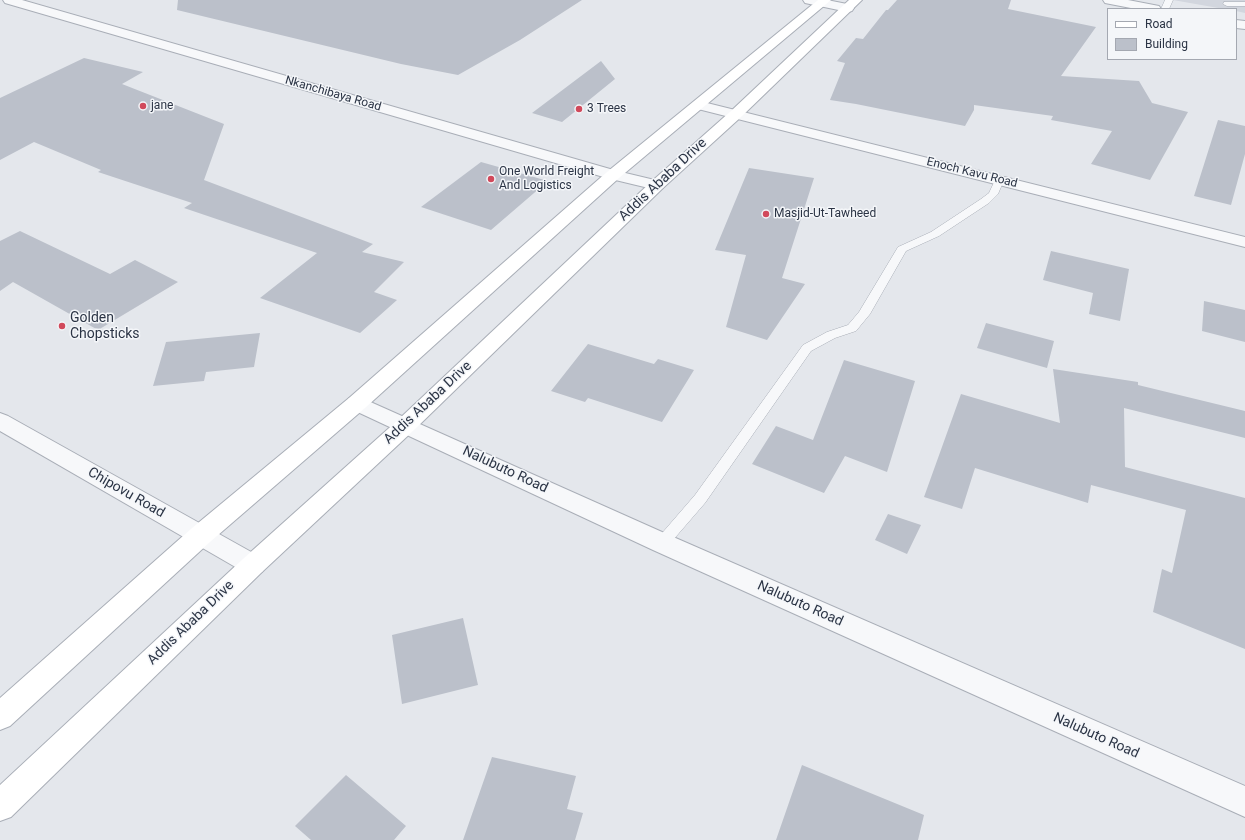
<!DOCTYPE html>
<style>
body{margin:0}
#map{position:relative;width:1245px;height:840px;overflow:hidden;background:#e4e7ec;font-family:Roboto,sans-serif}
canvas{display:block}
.legend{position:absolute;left:1107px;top:8px;width:130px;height:52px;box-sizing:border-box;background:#f4f6f9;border:1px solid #a4a8b1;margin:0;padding:5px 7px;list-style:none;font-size:12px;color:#2b3445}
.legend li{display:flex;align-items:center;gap:8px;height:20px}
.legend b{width:20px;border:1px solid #a4a8b1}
</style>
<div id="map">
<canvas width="1245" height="840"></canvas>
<ul class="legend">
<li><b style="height:5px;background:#fff"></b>Road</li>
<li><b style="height:11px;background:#bbc0ca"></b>Building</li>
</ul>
</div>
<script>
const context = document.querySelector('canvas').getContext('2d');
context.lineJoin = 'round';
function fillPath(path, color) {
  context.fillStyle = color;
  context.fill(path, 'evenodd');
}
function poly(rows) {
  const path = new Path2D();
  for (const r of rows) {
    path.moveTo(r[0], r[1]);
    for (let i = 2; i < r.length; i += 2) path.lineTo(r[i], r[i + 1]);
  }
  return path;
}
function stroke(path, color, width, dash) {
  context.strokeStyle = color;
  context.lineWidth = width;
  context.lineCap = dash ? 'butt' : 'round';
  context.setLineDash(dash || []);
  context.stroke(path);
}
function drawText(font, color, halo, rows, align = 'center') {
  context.font = font + ' Roboto,sans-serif';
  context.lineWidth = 3;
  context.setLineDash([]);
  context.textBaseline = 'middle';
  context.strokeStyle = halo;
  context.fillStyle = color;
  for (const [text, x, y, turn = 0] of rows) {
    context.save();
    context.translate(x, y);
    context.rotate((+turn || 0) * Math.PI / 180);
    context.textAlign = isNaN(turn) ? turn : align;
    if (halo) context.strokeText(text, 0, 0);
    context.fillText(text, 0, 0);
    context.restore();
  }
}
fillPath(poly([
 [1173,0,1245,0,1245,13,1236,11,1236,9,1224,9]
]), '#d2d6de');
fillPath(poly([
 [178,0,582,0,520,40,458,75,401,64,177,10],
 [897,0,1011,0,1008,9,1096,27,1061,76,1139,81,1152,103,1188,112,1150,180,1091,164,1112,131,1051,120,1053,116,974,105,974,110,965,126,856,104,830,100,845,63,837,61,856,38,863,39,886,10,888,10],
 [84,58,143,72,122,84,224,124,204,180,373,244,362,252,404,262,374,292,397,300,360,333,260,298,317,253,184,208,192,203,98,172,101,170,34,142,0,160,0,98],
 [601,61,615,79,562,122,532,113],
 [1218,120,1245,126,1245,154,1231,205,1194,196],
 [481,162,548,181,491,230,421,207],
 [749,168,814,178,782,278,805,284,767,340,726,327,746,255,715,250],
 [20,231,110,274,135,260,178,282,98,330,13,282,0,291,0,241],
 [1051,251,1129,269,1120,321,1089,314,1093,293,1043,280],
 [1204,301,1245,310,1245,342,1202,331],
 [986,323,1054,341,1047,368,977,348],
 [260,333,254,367,206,372,204,381,153,386,166,342],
 [588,344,654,364,658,359,694,370,662,422,588,398,585,402,551,391],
 [844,360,915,381,887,472,845,456,824,493,752,464,776,426,813,440],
 [1053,369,1138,382,1138,385,1245,411,1245,438,1124,408,1125,467,1245,498,1245,649,1153,612,1162,569,1172,573,1186,510,1091,485,1088,503,975,468,962,509,924,497,961,394,1060,423],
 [888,514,921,525,907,554,875,540],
 [463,618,478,685,402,704,392,635],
 [492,757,576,776,567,809,583,813,575,840,463,840],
 [802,765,924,815,918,840,776,840],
 [346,775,406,826,394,840,311,840,295,826]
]), '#bbc0ca');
const lane = poly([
 [1165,0,1173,0,1169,9,1161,9,1165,0],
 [1224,2,1245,2,1245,6,1227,6,1223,4,1224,2],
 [999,177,1004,180,998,194,989,203,939,236,906,251,870,314,856,331,835,338,811,351,705,503,667,547,662,549,657,547,655,543,657,539,695,495,803,345,827,332,848,325,859,312,898,247,931,232,981,199,989,193,996,178,999,177]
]);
const street = poly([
 [3,0,22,0,617,171,663,182,665,185,663,188,657,190,607,178,5,3,3,0],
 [803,0,827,0,852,5,854,8,852,11,848,12,805,3,803,0],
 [1103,0,1128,0,1159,6,1161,9,1136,9,1105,3,1103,0],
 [1236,20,1245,21,1245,29,1236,28,1236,20],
 [699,101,1245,237,1245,247,694,108,692,105,694,102,699,101],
 [357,396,671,536,1245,786,1245,817,653,550,349,408,346,403,349,398,357,396],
 [0,413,8,416,262,558,266,565,262,572,253,575,244,572,0,431,0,413]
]);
const secondary = poly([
 [818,0,831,0,619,178,365,408,210,542,10,726,0,730,0,698,192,528,349,398,607,172,818,0],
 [849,0,862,0,741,117,663,188,414,430,262,572,11,817,0,821,0,785,244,558,398,420,651,182,731,111,849,0]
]);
stroke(lane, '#a9aeb7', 1);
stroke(street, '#a9aeb7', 2);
stroke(secondary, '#a9aeb7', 2);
fillPath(lane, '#f7f8fa');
fillPath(street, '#f7f8fa');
fillPath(secondary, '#fff');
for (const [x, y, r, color] of [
 [143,106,4,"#d1495b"],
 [579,109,4,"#d1495b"],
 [491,179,4,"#d1495b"],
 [766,214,4,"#d1495b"],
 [62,326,4,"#d1495b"]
]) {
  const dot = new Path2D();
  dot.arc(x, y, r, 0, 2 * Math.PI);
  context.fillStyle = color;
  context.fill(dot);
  stroke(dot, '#f4f6f9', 1.5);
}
drawText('12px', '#2b3445', '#f4f6f9', [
 ["Nkanchibaya Road",333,94,16],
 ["Enoch Kavu Road",972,173,14]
]);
drawText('12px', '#2b3445', '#f4f6f9', [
 ["jane",151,106],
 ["3 Trees",587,109],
 ["One World Freight",499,172],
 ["And Logistics",499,186],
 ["Masjid-Ut-Tawheed",774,214]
], 'left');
drawText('14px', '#2b3445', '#f4f6f9', [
 ["Addis Ababa Drive",663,180,-43],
 ["Addis Ababa Drive",428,403,-43],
 ["Nalubuto Road",505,470,25],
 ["Chipovu Road",126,493,30],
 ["Nalubuto Road",800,604,24],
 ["Addis Ababa Drive",191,623,-44],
 ["Nalubuto Road",1096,736,24]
]);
drawText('14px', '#2b3445', '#f4f6f9', [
 ["Golden",70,318],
 ["Chopsticks",70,334]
], 'left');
</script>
